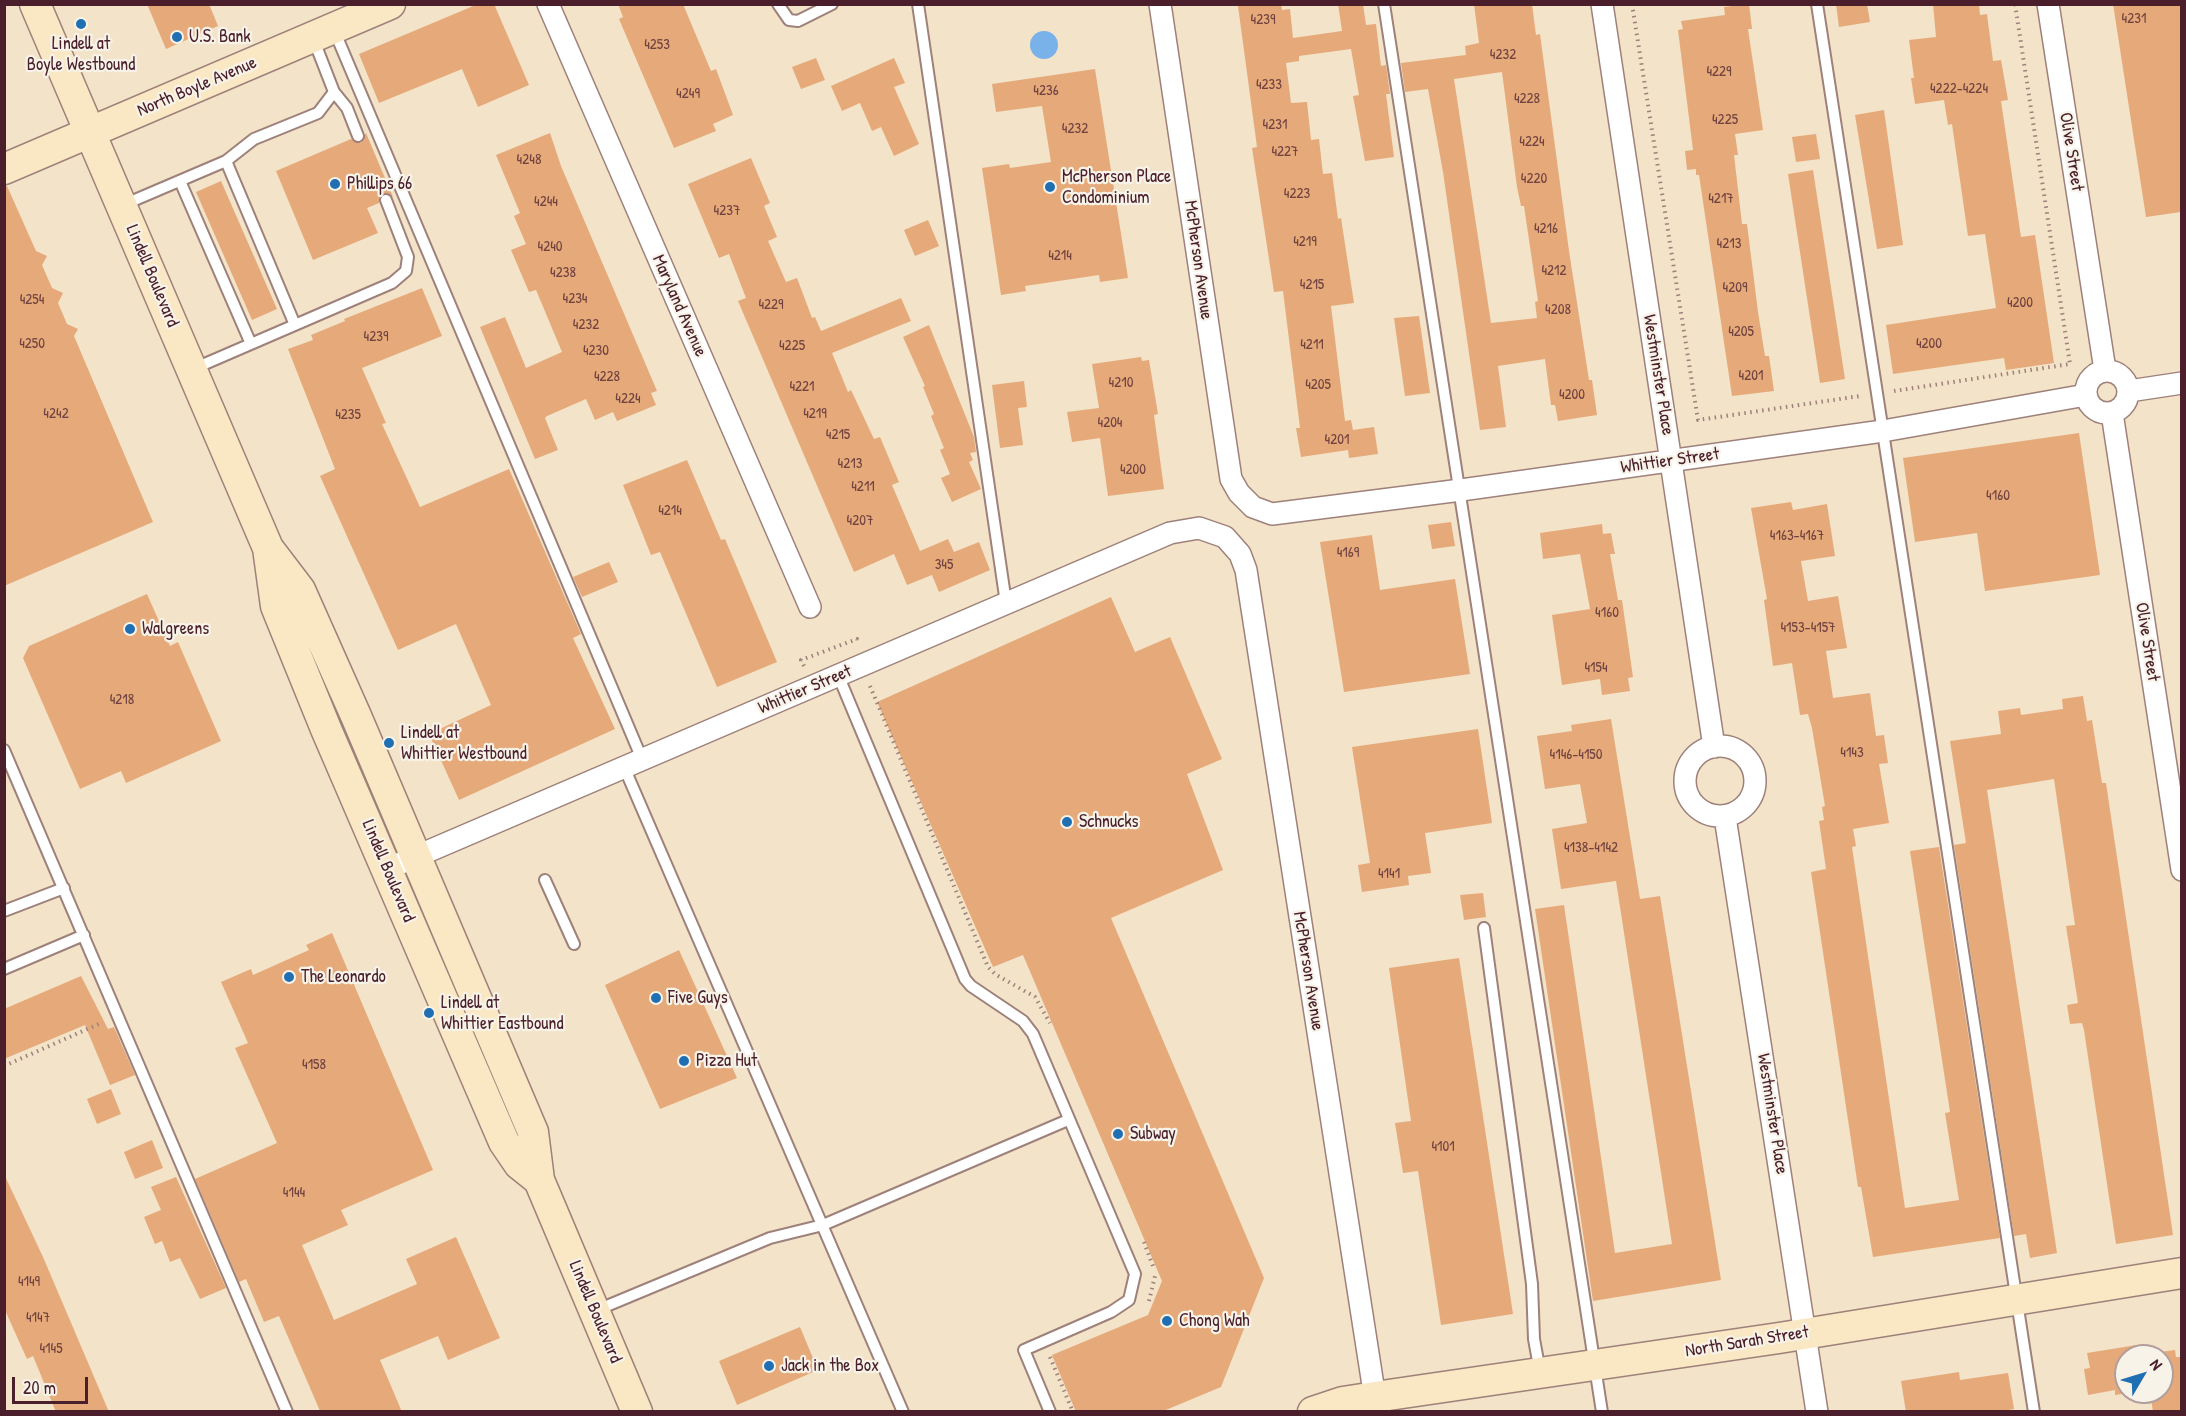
<!DOCTYPE html>
<style>
body{margin:0}
#map{position:relative;width:2186px;height:1416px;overflow:hidden;background:#f2e3c9;font-family:"Patrick Hand",sans-serif}
canvas{display:block}
.frame{position:absolute;inset:0;border:6px solid #4a1f2b;pointer-events:none}
.north{position:absolute;left:2114px;top:1344px;width:60px;height:60px;box-sizing:border-box;background:#f7f3e8;border:2px solid #b29e9c;border-radius:50%;rotate:52deg;font-size:16px;font-weight:700;line-height:24px;text-align:center;color:#4a1f2b}
.north::after{content:'';display:block;margin:auto;width:21px;height:27px;background:#1f6fb2;clip-path:polygon(50% 0,100% 100%,50% 72%,0 100%)}
.scale{position:absolute;left:12px;top:1377px;width:76px;height:27px;box-sizing:border-box;border:3px solid #4a1f2b;border-top:0;padding-left:8px;font-size:18px;line-height:21px;white-space:nowrap;color:#4a1f2b;-webkit-text-stroke:4px #f7f3e8;paint-order:stroke}
</style>
<div id="map">
<canvas width="2186" height="1416"></canvas>
<div class="frame"></div>
<div class="north">N</div>
<div class="scale">20 m</div>
</div>
<script>
const context = document.querySelector('canvas').getContext('2d');
context.lineJoin = 'round';
function fillPath(path, color) {
  context.fillStyle = color;
  context.fill(path, 'evenodd');
}
function poly(rows) {
  const path = new Path2D();
  for (const r of rows) {
    if (r.length === 3) {
      path.moveTo(r[0] + r[2], r[1]);
      path.arc(r[0], r[1], r[2], 0, 2 * Math.PI);
      continue;
    }
    path.moveTo(r[0], r[1]);
    for (let i = 2; i < r.length; i += 2) path.lineTo(r[i], r[i + 1]);
  }
  return path;
}
function stroke(path, color, width, dash) {
  context.strokeStyle = color;
  context.lineWidth = width;
  context.lineCap = dash ? 'butt' : 'round';
  context.setLineDash(dash || []);
  context.stroke(path);
}
function drawText(font, color, halo, rows, align = 'center') {
  context.font = font + ' "Patrick Hand",sans-serif';
  context.lineWidth = 4.5;
  context.setLineDash([]);
  context.textBaseline = 'middle';
  context.strokeStyle = halo;
  context.fillStyle = color;
  for (const [text, x, y, turn = 0] of rows) {
    context.save();
    context.translate(x, y);
    context.rotate((+turn || 0) * Math.PI / 180);
    context.textAlign = isNaN(turn) ? turn : align;
    if (halo) context.strokeText(text, 0, 0);
    context.fillText(text, 0, 0);
    context.restore();
  }
}
fillPath(poly([
 [1044,45,14]
]), '#79b1e9');
fillPath(poly([
 [147,4,209,4,218,26,166,49],
 [478,4,494,4,529,85,478,107,462,69,379,103,359,54],
 [618,4,683,4,711,71,716,69,733,115,713,124,716,131,674,148,619,19,623,17],
 [1254,4,1281,4,1282,10,1290,9,1293,38,1342,31,1338,4,1363,4,1366,25,1376,24,1381,66,1386,65,1390,94,1386,94,1394,157,1365,161,1353,96,1359,95,1351,49,1299,56,1299,61,1286,63,1291,103,1307,102,1311,140,1319,139,1323,174,1332,173,1338,219,1341,218,1354,303,1331,306,1345,421,1351,420,1353,430,1374,427,1378,454,1349,458,1348,450,1301,457,1296,428,1300,428,1283,291,1274,292,1252,148,1257,147,1238,6],
 [1474,4,1532,4,1536,35,1540,34,1569,251,1589,380,1592,380,1597,415,1558,421,1555,405,1551,405,1545,359,1498,366,1506,427,1480,430,1443,172,1428,89,1405,92,1401,63,1466,55,1465,46,1479,43],
 [1502,72,1517,187,1521,206,1524,206,1538,301,1535,302,1537,318,1491,323,1454,79],
 [1749,4,1752,29,1748,29,1763,130,1735,134,1738,155,1734,155,1742,224,1747,224,1758,312,1765,356,1769,356,1774,391,1732,396,1699,175,1696,175,1696,169,1687,170,1685,151,1693,150,1678,30,1683,29,1681,21,1725,15,1724,7],
 [1836,4,1867,4,1870,22,1839,27],
 [1933,4,1979,4,1980,15,1987,14,1993,61,2001,60,2008,100,2001,101,2021,237,2035,235,2054,363,2006,370,2004,358,1893,374,1886,325,1996,308,1985,234,1968,236,1952,124,1948,125,1944,100,1915,104,1911,78,1914,78,1909,40,1936,37],
 [2113,4,2181,4,2181,212,2146,217],
 [816,58,825,80,801,89,792,67],
 [894,58,905,83,894,87,919,144,894,156,881,127,872,131,860,103,842,111,831,86],
 [1095,69,1128,278,1100,282,1099,275,1025,286,1026,291,1001,295,982,168,1009,164,1010,168,1051,162,1042,106,996,112,992,84],
 [1884,110,1903,245,1877,249,1855,115],
 [366,133,393,197,383,193,379,203,367,208,378,233,313,260,276,171,351,139,361,143],
 [550,133,561,166,657,391,651,393,656,405,617,421,613,412,595,420,586,399,547,416,545,418,558,450,535,459,480,327,505,317,526,368,562,352,536,290,529,292,511,250,526,244,514,216,520,213,496,155],
 [1816,134,1820,159,1796,162,1792,137],
 [751,158,770,203,764,206,777,237,768,241,786,282,797,278,812,318,815,317,821,331,901,298,911,321,832,353,848,392,851,390,874,439,880,437,899,482,892,485,920,551,948,539,954,552,979,542,990,570,939,592,932,575,907,585,894,554,854,572,738,301,746,298,729,254,719,258,688,184],
 [1813,170,1845,379,1820,383,1788,174],
 [221,181,277,309,252,320,196,192],
 [4,186,7,186,36,251,47,256,42,265,52,288,63,293,58,303,67,324,78,329,74,336,153,522,4,586],
 [928,220,939,246,915,256,904,230],
 [422,288,442,336,362,368,386,423,382,424,420,507,509,469,581,634,573,638,615,729,459,800,429,734,491,705,456,624,398,650,320,476,335,469,288,349,313,340,311,335,345,321,344,319],
 [1419,316,1430,393,1405,396,1394,318],
 [929,325,974,437,976,452,970,453,973,460,969,462,981,489,952,502,941,478,950,474,940,450,944,448,931,416,934,414,923,387,925,386,903,337],
 [1141,357,1142,361,1149,360,1158,414,1154,415,1164,489,1108,496,1100,438,1072,442,1067,412,1099,408,1092,364],
 [1024,381,1027,407,1018,408,1023,445,1000,448,992,385],
 [2079,433,2100,575,1985,591,1977,533,1915,542,1903,458],
 [687,460,721,540,725,539,777,662,717,687,660,552,651,555,623,485],
 [1791,502,1793,510,1827,504,1835,556,1801,561,1808,601,1838,596,1847,648,1826,651,1833,698,1870,693,1876,736,1884,735,1888,763,1879,764,1889,823,1853,829,1856,846,1852,847,1905,1208,1959,1200,1945,1113,1950,1112,1910,851,1939,847,2000,1238,1873,1257,1861,1187,1858,1187,1811,872,1826,869,1819,821,1824,820,1822,807,1825,806,1812,728,1808,714,1800,715,1792,663,1773,666,1764,600,1767,599,1751,508],
 [1451,522,1455,546,1432,549,1428,525],
 [1602,524,1603,534,1611,533,1615,554,1610,554,1618,600,1622,600,1633,677,1628,678,1630,691,1602,695,1600,679,1562,685,1552,615,1590,609,1580,554,1543,559,1540,533],
 [1372,535,1380,590,1455,579,1470,674,1344,692,1320,542],
 [609,562,618,582,582,597,573,577],
 [147,594,170,646,178,642,221,741,126,783,121,771,80,789,23,658,29,646],
 [1111,597,1135,652,1170,637,1222,759,1187,774,1223,870,1111,918,1264,1278,1221,1387,1161,1412,1076,1412,1052,1355,1148,1315,1162,1281,1023,955,993,967,877,702],
 [2083,696,2087,721,2092,720,2102,783,2106,783,2173,1235,2116,1244,2084,1030,2082,1023,2070,1024,2067,1005,2078,1003,2066,926,2075,925,2054,779,1987,790,2057,1253,2030,1258,2026,1234,2014,1236,1954,845,1966,843,1950,741,2001,734,1998,711,2020,708,2021,715,2063,709,2062,699],
 [1611,719,1640,899,1660,896,1721,1280,1593,1301,1535,909,1564,905,1615,1253,1672,1244,1616,881,1561,889,1552,829,1587,823,1580,784,1545,789,1537,736,1572,731,1571,725],
 [1478,729,1492,823,1425,833,1431,873,1408,876,1409,885,1362,892,1358,865,1370,863,1352,747],
 [1483,893,1486,917,1464,920,1460,895],
 [332,933,433,1170,341,1210,348,1225,302,1245,334,1320,417,1284,406,1259,456,1237,500,1338,448,1360,438,1336,380,1360,402,1412,320,1411,279,1316,264,1322,246,1279,239,1282,195,1179,277,1143,235,1048,248,1043,221,982,251,969,253,975,309,950,306,945],
 [679,950,737,1078,660,1109,605,985],
 [1459,958,1513,1314,1441,1325,1418,1171,1403,1173,1395,1123,1411,1121,1389,968],
 [81,976,108,1029,114,1027,135,1075,110,1085,85,1025,4,1059,4,1009],
 [111,1089,121,1114,97,1124,87,1099],
 [152,1140,163,1168,135,1179,124,1152],
 [4,1174,43,1257,109,1412,56,1412,33,1356,27,1359,4,1308],
 [176,1177,226,1288,200,1299,180,1258,170,1262,162,1241,155,1244,144,1217,161,1210,151,1187],
 [800,1327,818,1370,737,1405,719,1361],
 [2143,1344,2145,1354,2175,1350,2176,1357,2181,1357,2181,1412,2153,1412,2150,1392,2162,1392,2162,1356,2126,1356,2126,1392,2136,1392,2115,1395,2115,1390,2088,1395,2084,1369,2090,1368,2087,1353],
 [1959,1372,1960,1380,2008,1373,2014,1409,1998,1412,1906,1412,1901,1381]
]), '#e6aa7a');
const lane = poly([
 [778,4,789,20,798,21,832,4],
 [918,4,1006,603],
 [1384,4,1602,1412],
 [1817,4,2034,1412],
 [334,30,642,759],
 [334,92,347,108,358,136],
 [226,161,295,325],
 [180,181,251,344],
 [123,205,226,161,254,139,318,113,334,92,313,38],
 [193,369,392,283,406,271,408,257,386,200],
 [838,675,965,979,971,986,1023,1021,1033,1034,1135,1274,1129,1300,1111,1312,1024,1350,1050,1412],
 [4,750,287,1412],
 [624,767,903,1412],
 [545,880,574,944],
 [4,911,64,888],
 [1484,928,1532,1284,1534,1339,1540,1372],
 [4,969,84,935],
 [597,1310,770,1238,823,1225,1068,1120]
]);
const street = poly([
 [548,4,810,607],
 [1160,4,1231,479,1239,493,1253,507,1272,514,1461,490,1883,431,2086,395],
 [1602,4,1714,747],
 [2048,4,2105,370],
 [2107,392,21],
 [2129,391,2182,383],
 [2112,413,2182,870],
 [1720,781,35],
 [1725,817,1817,1412],
 [387,869,1170,533,1199,528,1225,537,1240,554,1246,570,1377,1411]
]);
const secondary = poly([
 [35,4,268,548,300,590,356,716,533,1132,539,1180,637,1412],
 [4,169,390,4],
 [268,548,276,606,326,729,504,1142,519,1164,539,1180],
 [1313,1412,1343,1402,1375,1397,1779,1338,2182,1273]
]);
stroke(lane, '#9e817a', 14);
stroke(street, '#9e817a', 24);
stroke(secondary, '#9e817a', 33);
stroke(poly([
 [1632,4,1698,420,1860,396],
 [1894,391,2070,364,2015,4],
 [804,666,801,660,857,639,858,642],
 [870,686,988,967,995,974,1035,997,1050,1023],
 [4,1066,101,1023],
 [1144,1242,1153,1266],
 [1149,1301,1155,1276],
 [1050,1357,1073,1412]
]), '#9e817a', 4, [1.5, 4.5]);
stroke(lane, '#fff', 10);
stroke(street, '#fff', 21);
stroke(secondary, '#fae7c3', 30);
for (const [x, y, r, color] of [
 [81,24,6,"#1f6fb2"],
 [177,37,6,"#1f6fb2"],
 [335,184,6,"#1f6fb2"],
 [1050,187,6,"#1f6fb2"],
 [130,629,6,"#1f6fb2"],
 [389,743,6,"#1f6fb2"],
 [1067,822,6,"#1f6fb2"],
 [289,977,6,"#1f6fb2"],
 [656,998,6,"#1f6fb2"],
 [429,1013,6,"#1f6fb2"],
 [684,1061,6,"#1f6fb2"],
 [1118,1134,6,"#1f6fb2"],
 [1167,1321,6,"#1f6fb2"],
 [769,1366,6,"#1f6fb2"]
]) {
  const dot = new Path2D();
  dot.arc(x, y, r, 0, 2 * Math.PI);
  context.fillStyle = color;
  context.fill(dot);
  stroke(dot, '#f7f3e8', 2);
}
drawText('15px', '#71423f', null, [
 ["4231",2134,19],
 ["4239",1263,20],
 ["4253",657,45],
 ["4232",1503,55],
 ["4229",1719,72],
 ["4233",1269,85],
 ["4222-4224",1959,89],
 ["4236",1046,91],
 ["4249",688,94],
 ["4228",1527,99],
 ["4225",1725,120],
 ["4231",1275,125],
 ["4232",1075,129],
 ["4224",1532,142],
 ["4227",1285,152],
 ["4248",529,160],
 ["4220",1534,179],
 ["4223",1297,194],
 ["4217",1721,199],
 ["4244",546,202],
 ["4237",727,211],
 ["4216",1546,229],
 ["4219",1305,242],
 ["4213",1729,244],
 ["4240",550,247],
 ["4214",1060,256],
 ["4212",1554,271],
 ["4238",563,273],
 ["4215",1312,285],
 ["4209",1735,288],
 ["4234",575,299],
 ["4254",32,300],
 ["4200",2020,303],
 ["4229",771,305],
 ["4208",1558,310],
 ["4232",586,325],
 ["4205",1741,332],
 ["4239",376,337],
 ["4250",32,344],
 ["4200",1929,344],
 ["4211",1312,345],
 ["4225",792,346],
 ["4230",596,351],
 ["4201",1751,376],
 ["4228",607,377],
 ["4210",1121,383],
 ["4205",1318,385],
 ["4221",802,387],
 ["4200",1572,395],
 ["4224",628,399],
 ["4242",56,414],
 ["4219",815,414],
 ["4235",348,415],
 ["4204",1110,423],
 ["4215",838,435],
 ["4201",1337,440],
 ["4213",850,464],
 ["4200",1133,470],
 ["4211",863,487],
 ["4160",1998,496],
 ["4214",670,511],
 ["4207",860,521],
 ["4163-4167",1797,536],
 ["4169",1348,553],
 ["345",944,565],
 ["4160",1607,613],
 ["4153-4157",1808,628],
 ["4154",1596,668],
 ["4218",122,700],
 ["4143",1852,753],
 ["4146-4150",1576,755],
 ["4138-4142",1591,848],
 ["4141",1389,874],
 ["4158",314,1065],
 ["4101",1443,1147],
 ["4144",294,1193],
 ["4149",29,1282],
 ["4147",38,1318],
 ["4145",51,1349]
]);
drawText('18px', '#4a1f2b', '#f7f3e8', [
 ["U.S. Bank",189,37],
 ["Lindell at",81,44,"center"],
 ["Boyle Westbound",81,65,"center"],
 ["McPherson Place",1062,177],
 ["Condominium",1062,198],
 ["Phillips 66",347,184],
 ["Walgreens",142,629],
 ["Lindell at",401,733],
 ["Whittier Westbound",401,754],
 ["Schnucks",1079,822],
 ["The Leonardo",301,977],
 ["Five Guys",668,998],
 ["Lindell at",441,1003],
 ["Whittier Eastbound",441,1024],
 ["Pizza Hut",696,1061],
 ["Subway",1130,1134],
 ["Chong Wah",1179,1321],
 ["Jack in the Box",781,1366]
], 'left');
drawText('18px', '#4a1f2b', '#f7f3e8', [
 ["North Boyle Avenue",197,87,-23],
 ["Olive Street",2071,152,81],
 ["McPherson Avenue",1198,260,82],
 ["Lindell Boulevard",152,276,67],
 ["Maryland Avenue",679,306,66],
 ["Westminster Place",1658,375,81],
 ["Whittier Street",1670,461,-8],
 ["Olive Street",2147,642,81],
 ["Whittier Street",805,690,-23],
 ["Lindell Boulevard",388,871,67],
 ["McPherson Avenue",1308,971,81],
 ["Westminster Place",1772,1114,81],
 ["Lindell Boulevard",595,1312,67],
 ["North Sarah Street",1747,1342,-9]
]);
</script>
